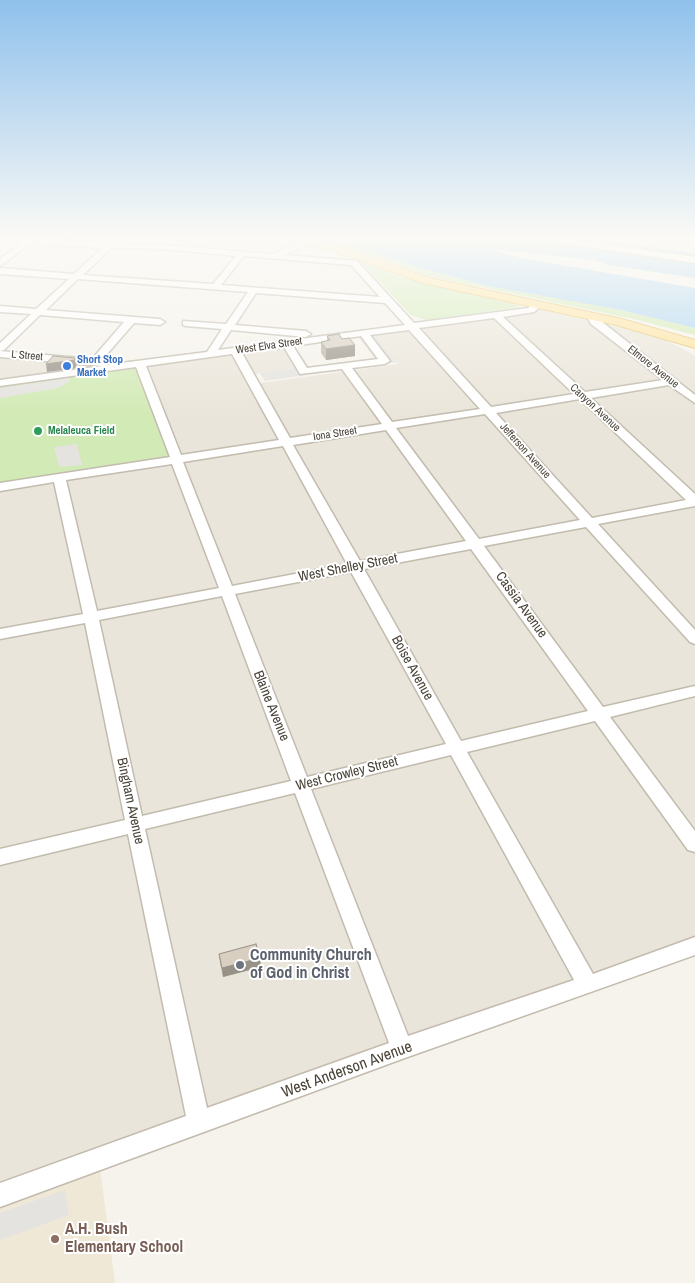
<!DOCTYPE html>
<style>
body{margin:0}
canvas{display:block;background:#f6f3ec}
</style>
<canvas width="695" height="1283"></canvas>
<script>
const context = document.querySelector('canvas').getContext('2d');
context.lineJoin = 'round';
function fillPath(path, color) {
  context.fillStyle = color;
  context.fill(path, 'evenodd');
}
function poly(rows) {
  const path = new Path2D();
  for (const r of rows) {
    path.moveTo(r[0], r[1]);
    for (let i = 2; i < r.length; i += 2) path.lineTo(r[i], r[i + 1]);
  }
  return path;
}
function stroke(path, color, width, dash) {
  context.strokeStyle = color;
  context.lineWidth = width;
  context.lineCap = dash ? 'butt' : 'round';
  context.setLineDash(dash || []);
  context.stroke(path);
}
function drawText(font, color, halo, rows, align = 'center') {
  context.font = font + ' "Archivo Narrow",sans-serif';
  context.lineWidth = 4;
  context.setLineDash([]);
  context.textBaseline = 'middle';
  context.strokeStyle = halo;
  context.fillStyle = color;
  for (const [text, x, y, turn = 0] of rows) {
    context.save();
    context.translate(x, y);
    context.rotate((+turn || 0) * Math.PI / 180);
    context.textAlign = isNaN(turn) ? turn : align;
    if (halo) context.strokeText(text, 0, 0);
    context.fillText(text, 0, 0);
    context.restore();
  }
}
fillPath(poly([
 [543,310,643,333,665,340,687,351,695,356,695,948,0,1195,0,487,140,364,279,344,294,368,249,375,254,384,398,364,372,331],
 [0,354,56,359,43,377,0,383]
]), '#eae5da');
fillPath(poly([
 [569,239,695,239,695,257,655,251]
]), '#f7ead8');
fillPath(poly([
 [99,1160,115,1283,0,1283,0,1195]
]), '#efe8d6');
fillPath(poly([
 [315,239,330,239,424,269,488,286,621,310,695,328,695,335,638,320,429,276,362,252],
 [527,239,569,239,695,257,695,264],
 [353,259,400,277,517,305,519,307,426,320,411,315,362,263,352,260],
 [140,364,177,459,0,487,0,383]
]), '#d2eab5');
fillPath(poly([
 [179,239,276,239,285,244,266,250,184,244,177,240],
 [375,335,397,362,265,381,260,373,294,368,281,348,295,346,310,368,375,359,358,337],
 [69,378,70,381,58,388,0,398,0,388],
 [77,444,82,465,59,467,54,447],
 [65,1190,69,1215,0,1240,0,1213]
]), '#e5e3e0');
fillPath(poly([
 [330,239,527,239,695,264,695,278,608,265,595,260,490,249,521,258,695,288,695,328,621,310,488,286,424,269]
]), '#a9d4f2');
fillPath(poly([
 [580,239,592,239,695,253,695,257,580,239]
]), '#a9d4f2');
const minor = poly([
 [11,239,44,239,107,243,114,239,118,241,116,244,162,245,273,254,305,240,308,240,308,244,284,255,357,261,414,323,528,308,534,303,540,303,542,305,534,312,503,317,585,392,663,380,591,324,587,317,592,314,695,395,695,403,669,385,591,398,695,494,695,506,598,524,695,630,695,644,690,642,586,527,484,546,603,707,695,686,695,696,610,717,695,831,695,852,688,850,595,721,467,752,593,974,695,937,695,955,402,1059,0,1207,0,1183,186,1116,128,834,0,865,0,849,125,820,85,623,0,639,0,629,83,614,54,482,0,491,0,483,170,457,136,367,0,386,0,380,102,366,0,357,0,351,92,359,124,322,40,315,4,350,0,351,0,343,31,314,0,312,0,306,36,309,69,279,0,274,0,268,74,274,102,248,31,243,0,266,0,259,22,242,11,239],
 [111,248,162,249,236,256,213,284,83,275,111,248],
 [244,256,351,265,380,297,221,285,244,256],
 [78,279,248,292,226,324,183,321,183,325,186,326,222,329,207,352,105,365,108,363,102,360,134,323,160,325,165,322,160,319,46,310,78,279],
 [256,293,385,303,405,325,218,350,231,330,306,337,311,334,306,331,235,325,256,293],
 [494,318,574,394,491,407,419,328,494,318],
 [409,330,480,409,392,422,352,368,385,364,390,361,370,335,409,330],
 [361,336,378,359,307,368,293,346,361,336],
 [284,347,300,374,342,369,382,424,290,438,242,353,284,347],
 [232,354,279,440,181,455,146,366,232,354],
 [580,399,686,500,592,518,496,413,580,399],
 [485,414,580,520,479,539,396,428,485,414],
 [386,430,466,541,360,561,293,445,386,430],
 [283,446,347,564,232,586,183,462,283,446],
 [172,464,219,588,97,611,66,480,172,464],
 [471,549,588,711,461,741,364,569,471,549],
 [351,572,446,744,307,777,235,594,351,572],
 [222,596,291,781,142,816,99,620,222,596],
 [451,755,574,980,408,1036,311,789,451,755],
 [295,793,389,1043,207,1108,145,829,295,793],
 [546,239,564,239,695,257,695,263,550,241,546,239]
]);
const major = poly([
 [290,239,306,239,344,248,430,278,622,319,695,340,695,348,616,325,423,283,336,252,291,241,290,239]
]);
stroke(minor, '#c2bbae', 3);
stroke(major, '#e6c16a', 2);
fillPath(minor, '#fff');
fillPath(major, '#ffe39c');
fillPath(poly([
 [327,336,355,356,326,360,321,353,321,342,327,341],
 [219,954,261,967,223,977,220,963]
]), '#bab2a6');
fillPath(poly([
 [355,345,355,356,326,360,326,349],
 [75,358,77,368,47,372,46,364],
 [260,958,261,967,223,977,222,968]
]), '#979187');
const building = poly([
 [339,334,342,339,349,338,355,345,326,349,321,342,330,340,327,336,339,334],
 [53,356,75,358,75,360,46,364,53,356],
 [256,944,260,958,222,968,219,954,256,944]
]);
fillPath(building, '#d8cfc1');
stroke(building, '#979187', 1);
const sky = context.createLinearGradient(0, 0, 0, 418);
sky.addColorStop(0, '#8fc1ec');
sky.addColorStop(0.57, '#fbfaf6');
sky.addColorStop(1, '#fbfaf600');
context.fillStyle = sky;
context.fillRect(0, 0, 695, 418);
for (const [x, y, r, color] of [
 [67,366,5,"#3f7fe0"],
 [38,431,5,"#2e9e5b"],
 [240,965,5,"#6b7280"],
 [55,1239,5,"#8d6e63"]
]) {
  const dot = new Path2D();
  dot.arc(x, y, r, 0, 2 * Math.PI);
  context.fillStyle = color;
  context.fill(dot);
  stroke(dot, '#fff', 2);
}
drawText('11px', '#4b4439', '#fff', [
 ["West Elva Street",269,346,-8],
 ["L Street",27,356,5],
 ["Elmore Avenue",653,367,38],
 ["Canyon Avenue",595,408,43],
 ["Iona Street",335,434,-9],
 ["Jefferson Avenue",525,451,48]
]);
drawText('bold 11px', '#366cbe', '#fff', [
 ["Short Stop",77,360],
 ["Market",77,373]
], 'left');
drawText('bold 11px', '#27864d', '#fff', [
 ["Melaleuca Field",48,431]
], 'left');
drawText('14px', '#4b4439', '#fff', [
 ["West Shelley Street",348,568,-11],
 ["Cassia Avenue",521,605,54],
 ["Boise Avenue",412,668,61],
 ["Blaine Avenue",271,706,68],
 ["West Crowley Street",347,774,-14],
 ["Bingham Avenue",130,801,78]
]);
drawText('bold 16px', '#5b616d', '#fff', [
 ["Community Church",250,956],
 ["of God in Christ",250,974]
], 'left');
drawText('16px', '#4b4439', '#fff', [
 ["West Anderson Avenue",347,1070,-20]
]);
drawText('bold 16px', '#785e54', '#fff', [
 ["A.H. Bush",65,1230],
 ["Elementary School",65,1248]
], 'left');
</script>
